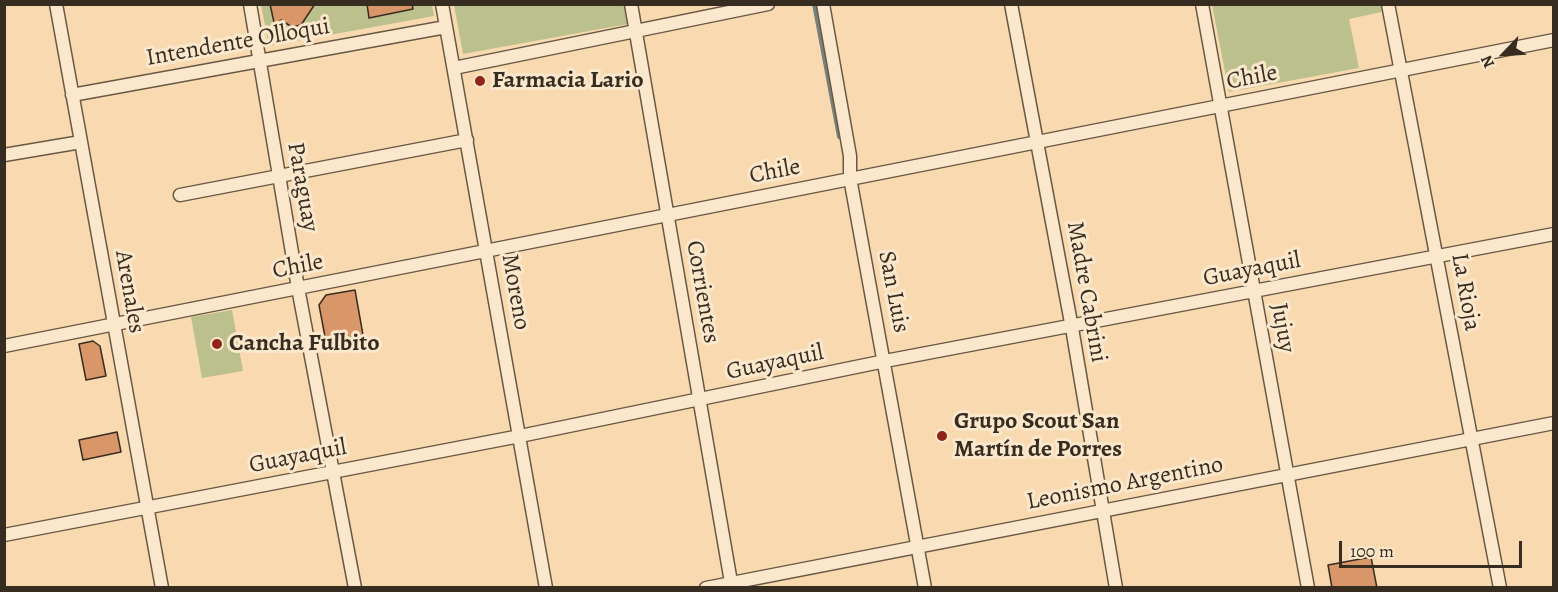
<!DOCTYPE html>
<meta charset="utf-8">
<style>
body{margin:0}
#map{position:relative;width:1558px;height:592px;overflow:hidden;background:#f9dab0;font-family:Alegreya,serif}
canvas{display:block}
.frame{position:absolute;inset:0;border:6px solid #372c20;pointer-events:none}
.north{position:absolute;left:1474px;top:24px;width:60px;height:60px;-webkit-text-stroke:4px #fbe7cc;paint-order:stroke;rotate:245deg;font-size:16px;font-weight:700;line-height:24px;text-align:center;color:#372c20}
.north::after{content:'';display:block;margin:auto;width:21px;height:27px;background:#372c20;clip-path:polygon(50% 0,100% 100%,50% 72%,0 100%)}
.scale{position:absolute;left:1339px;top:541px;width:183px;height:27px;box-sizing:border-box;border:3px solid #372c20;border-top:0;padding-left:8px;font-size:18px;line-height:21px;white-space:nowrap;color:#372c20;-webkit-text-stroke:4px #fbe7cc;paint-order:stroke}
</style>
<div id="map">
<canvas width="1558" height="592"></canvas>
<div class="frame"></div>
<div class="north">N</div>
<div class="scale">100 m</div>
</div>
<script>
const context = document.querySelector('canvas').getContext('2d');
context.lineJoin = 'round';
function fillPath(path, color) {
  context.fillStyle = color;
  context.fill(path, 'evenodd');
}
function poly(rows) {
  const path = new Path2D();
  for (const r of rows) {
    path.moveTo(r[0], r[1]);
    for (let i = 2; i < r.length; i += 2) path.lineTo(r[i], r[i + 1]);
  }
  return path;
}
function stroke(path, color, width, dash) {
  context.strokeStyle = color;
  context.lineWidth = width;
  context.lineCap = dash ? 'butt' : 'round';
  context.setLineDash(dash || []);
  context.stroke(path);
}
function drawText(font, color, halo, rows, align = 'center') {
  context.font = font + ' Alegreya,serif';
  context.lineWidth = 6;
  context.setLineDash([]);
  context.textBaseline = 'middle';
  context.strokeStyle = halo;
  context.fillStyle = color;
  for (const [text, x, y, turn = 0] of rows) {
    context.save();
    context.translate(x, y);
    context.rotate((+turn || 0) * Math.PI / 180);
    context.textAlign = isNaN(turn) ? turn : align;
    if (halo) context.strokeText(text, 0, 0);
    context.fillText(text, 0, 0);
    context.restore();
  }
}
fillPath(poly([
 [261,5,432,5,434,16,269,46],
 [454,5,624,5,628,24,463,54],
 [1381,5,1382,12,1349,19,1359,68,1229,92,1212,5],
 [232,310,243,371,202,378,191,317]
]), '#bbc08d');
stroke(poly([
 [814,4,839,137]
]), '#77807a', 4);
const building = poly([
 [270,4,315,4,301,25,292,27,281,20,275,27,270,4],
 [367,4,412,4,413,9,369,18,367,4],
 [355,290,363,335,326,342,319,305,326,295,355,290],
 [93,341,100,346,106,376,86,380,79,344,93,341],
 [117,432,121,452,83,460,79,440,117,432],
 [1371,557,1377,588,1332,588,1328,565,1371,557]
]);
fillPath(building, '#d99668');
stroke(building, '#372c20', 1.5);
const minor = poly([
 [56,4,162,588],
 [250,4,298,288,355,588],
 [442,4,546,588],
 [631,4,732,588],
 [823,4,850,156,850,178,925,588],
 [1011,4,1072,328,1116,588],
 [1202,4,1308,588],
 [1388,4,1500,588],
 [454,68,768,4],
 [72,95,446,27],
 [4,155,81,142],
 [180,195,467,140],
 [4,346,1554,40],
 [4,535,520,436,885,361,1554,234],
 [706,588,1554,423]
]);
stroke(minor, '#685844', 15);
stroke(minor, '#fbe7cc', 12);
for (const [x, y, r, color] of [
 [480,81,6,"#8f2418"],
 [217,344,6,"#8f2418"],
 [942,436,6,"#8f2418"]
]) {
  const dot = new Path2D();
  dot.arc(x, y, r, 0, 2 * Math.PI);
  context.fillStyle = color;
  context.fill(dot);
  stroke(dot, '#fbe7cc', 2);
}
drawText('24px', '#372c20', '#fbe7cc', [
 ["Intendente Olloqui",238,43,-10],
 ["Chile",1252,78,-11],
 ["Chile",775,172,-11],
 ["Paraguay",302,187,80],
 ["Chile",298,267,-11],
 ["Guayaquil",1252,270,-11],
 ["Arenales",129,292,80],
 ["Moreno",515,292,80],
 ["Corrientes",702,292,80],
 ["San Luis",893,292,79],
 ["Madre Cabrini",1086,292,80],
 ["La Rioja",1465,292,80],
 ["Jujuy",1282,328,80],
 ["Guayaquil",775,363,-12],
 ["Guayaquil",298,457,-11],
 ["Leonismo Argentino",1125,484,-11]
]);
drawText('bold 24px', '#372c20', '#fbe7cc', [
 ["Farmacia Lario",492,81],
 ["Cancha Fulbito",229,344],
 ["Grupo Scout San",954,422],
 ["Martín de Porres",954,450]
], 'left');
</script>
